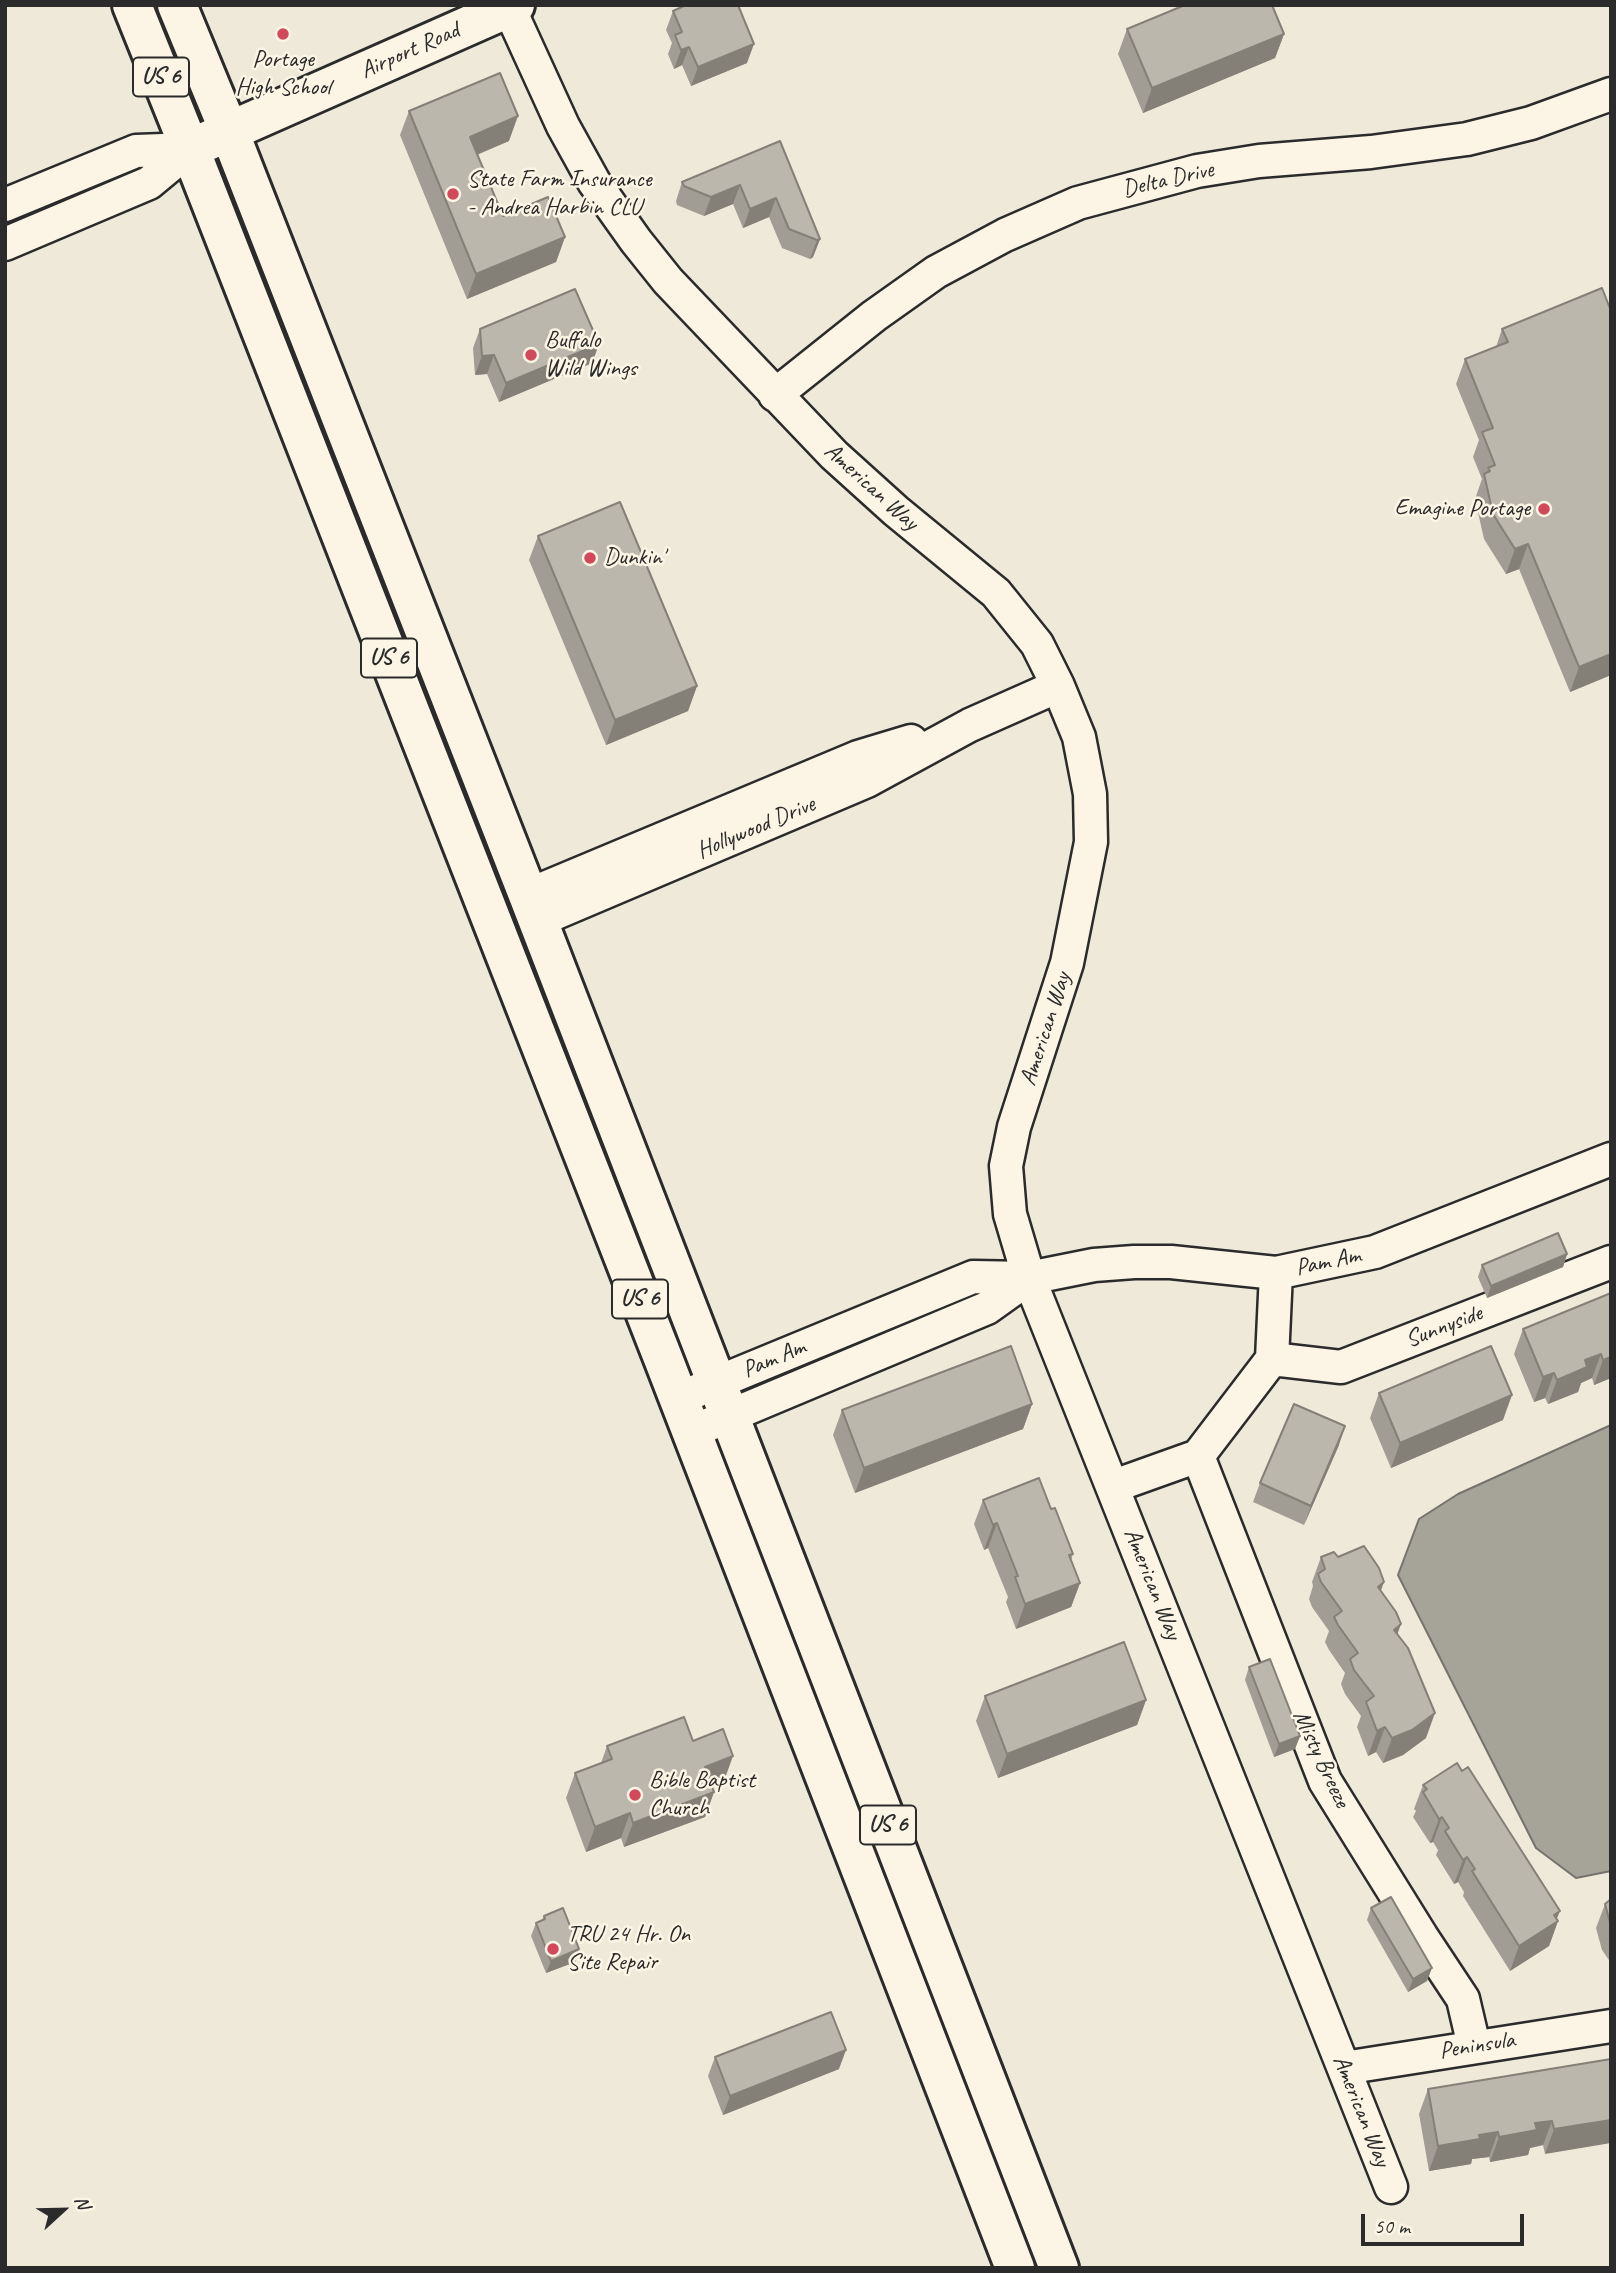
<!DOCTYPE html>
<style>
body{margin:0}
#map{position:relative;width:1616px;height:2273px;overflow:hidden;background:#efe9da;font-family:Caveat,sans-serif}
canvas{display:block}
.frame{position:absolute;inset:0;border:7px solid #2b2b2b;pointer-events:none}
.north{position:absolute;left:28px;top:2175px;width:70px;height:70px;-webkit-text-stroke:5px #fcf5e5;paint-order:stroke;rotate:68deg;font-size:19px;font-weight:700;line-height:28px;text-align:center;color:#2b2b2b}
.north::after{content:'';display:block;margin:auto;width:24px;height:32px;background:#2b2b2b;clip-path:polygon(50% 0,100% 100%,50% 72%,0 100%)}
.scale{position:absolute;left:1361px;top:2214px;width:163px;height:32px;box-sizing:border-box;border:4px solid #2b2b2b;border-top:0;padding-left:9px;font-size:21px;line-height:24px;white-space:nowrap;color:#2b2b2b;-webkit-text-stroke:5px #fcf5e5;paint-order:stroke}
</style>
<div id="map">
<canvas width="1616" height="2273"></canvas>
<div class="frame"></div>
<div class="north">N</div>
<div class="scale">50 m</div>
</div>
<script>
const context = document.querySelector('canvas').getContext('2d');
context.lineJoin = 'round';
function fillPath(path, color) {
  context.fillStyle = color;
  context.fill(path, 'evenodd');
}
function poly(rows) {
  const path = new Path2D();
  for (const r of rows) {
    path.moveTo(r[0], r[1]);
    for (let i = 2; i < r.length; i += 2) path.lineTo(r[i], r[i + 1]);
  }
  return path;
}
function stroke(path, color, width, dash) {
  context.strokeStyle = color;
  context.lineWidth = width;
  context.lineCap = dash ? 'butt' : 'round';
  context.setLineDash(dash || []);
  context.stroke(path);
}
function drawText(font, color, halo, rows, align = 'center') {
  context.font = font + ' Caveat,sans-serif';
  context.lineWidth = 5;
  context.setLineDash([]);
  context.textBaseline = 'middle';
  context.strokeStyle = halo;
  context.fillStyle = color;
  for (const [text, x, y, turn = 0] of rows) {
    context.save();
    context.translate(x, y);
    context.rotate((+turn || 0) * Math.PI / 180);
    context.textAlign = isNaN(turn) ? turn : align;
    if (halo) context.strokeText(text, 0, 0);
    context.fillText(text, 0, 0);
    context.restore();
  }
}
const water = poly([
 [1611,1425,1611,1871,1576,1878,1536,1848,1398,1575,1419,1519,1458,1494,1611,1425]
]);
fillPath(water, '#a6a399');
stroke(water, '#75736d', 2);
const minor = poly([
 [509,8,563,126,594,182,636,241,668,281,834,455,896,511,996,593,1037,644,1058,686,1079,737,1090,794,1091,842,1067,963,1014,1127,1006,1166,1010,1214,1029,1278,1391,2187],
 [5,205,136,151,190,149],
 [5,244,149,183,190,149],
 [775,395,874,316,936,272,1005,235,1078,203,1197,171,1259,161,1371,152,1467,139,1531,123,1611,94],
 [528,895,858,757,911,741],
 [537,921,867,781,970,725,1058,686],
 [1272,1359,1341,1367,1611,1262],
 [694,1392,973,1277,1029,1278,1094,1265,1134,1262,1171,1262,1276,1273,1375,1252,1611,1159],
 [691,1432,987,1308,1029,1278],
 [1198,1456,1325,1781,1422,1937,1463,1999,1474,2046],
 [1114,1486,1198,1456,1272,1359,1276,1273],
 [1344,2068,1611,2026]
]);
const major = poly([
 [132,5,190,149,663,1358,1015,2268],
 [177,5,229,131,528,895,1059,2268],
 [205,142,515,5]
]);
stroke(minor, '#2b2b2b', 37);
stroke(major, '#2b2b2b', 44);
stroke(minor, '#fcf5e5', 32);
stroke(major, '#fcf5e5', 38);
fillPath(poly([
 [682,5,738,5,747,63,691,86,682,65,674,69,668,54,672,43,666,30,673,11,681,7],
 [1127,29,1284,34,1275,58,1143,113,1118,54],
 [409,111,509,141,477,155,503,216,565,237,556,262,467,299,400,135],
 [780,141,820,239,813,257,810,259,782,248,769,217,743,228,733,204,704,216,677,205,676,201,682,182],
 [1602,288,1611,675,1570,692,1519,569,1506,574,1484,539,1475,499,1482,479,1473,457,1479,440,1456,384,1465,359,1496,347,1502,329],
 [480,329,599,344,592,363,499,402,487,374,475,375,473,348],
 [538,536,697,686,688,711,606,745,529,560],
 [1567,1254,1563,1267,1487,1298,1478,1277,1482,1265],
 [1611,1293,1611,1378,1594,1385,1592,1378,1581,1383,1578,1392,1548,1404,1545,1398,1534,1402,1514,1354,1523,1329],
 [1379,1393,1503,1420,1391,1468,1370,1418],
 [1032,1404,1023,1429,855,1493,833,1435,842,1410],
 [1339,1445,1304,1525,1253,1502,1260,1483],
 [983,1500,1051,1509,1073,1554,1071,1560,1080,1583,1071,1607,1016,1629,1006,1602,1008,1597,988,1548,984,1550,974,1524],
 [1321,1557,1338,1557,1381,1591,1398,1634,1426,1738,1403,1755,1383,1763,1376,1752,1368,1756,1357,1727,1361,1716,1345,1694,1341,1684,1345,1673,1329,1650,1325,1642,1329,1631,1312,1607,1309,1599,1313,1586,1312,1582],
 [1249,1667,1300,1736,1295,1749,1274,1757,1245,1680],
 [985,1696,1146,1700,1137,1725,998,1778,976,1721],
 [693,1741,724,1781,712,1786,714,1792,705,1817,624,1847,621,1838,586,1852,566,1798,575,1773,601,1763,607,1746],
 [1423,1785,1558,1921,1549,1946,1510,1971,1463,1896,1464,1892,1458,1882,1454,1884,1436,1855,1438,1850,1433,1842,1430,1843,1413,1817,1416,1811,1414,1809],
 [1611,1899,1611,1963,1602,1950,1596,1928,1605,1904],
 [1371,1908,1427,1981,1408,1992,1367,1920],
 [544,1916,579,1949,575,1962,546,1973,531,1936,536,1923,542,1921],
 [715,2057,839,2069,723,2115,708,2076],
 [1611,2059,1545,2154,1543,2145,1530,2148,1528,2155,1490,2162,1489,2157,1472,2159,1471,2164,1429,2171,1419,2114,1428,2089]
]), '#a29d94');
fillPath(poly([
 [1284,34,1275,58,1143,113,1152,88],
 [754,44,747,63,691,86,698,67],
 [689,47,682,65,674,69,681,50],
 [518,116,509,141,461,161,470,137],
 [740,185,733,204,704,216,711,197],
 [776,198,769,217,743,228,750,209],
 [565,237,556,262,467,299,476,274],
 [820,239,813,257,810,259,817,240],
 [599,344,592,363,499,402,506,383],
 [494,355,487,374,475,375,482,356],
 [1528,544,1519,569,1506,574,1515,549],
 [1611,654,1611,675,1570,692,1579,667],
 [697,686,688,711,606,745,615,720],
 [1567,1254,1563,1267,1487,1298,1491,1286],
 [1601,1354,1592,1378,1581,1383,1578,1392,1548,1404,1557,1380,1585,1360],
 [1611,1357,1611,1378,1594,1385,1603,1360],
 [1554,1373,1545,1398,1534,1402,1543,1377],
 [1512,1395,1503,1420,1391,1468,1400,1443],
 [1032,1404,1023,1429,855,1493,864,1468],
 [1345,1426,1339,1445,1304,1525,1311,1506],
 [997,1523,988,1548,984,1550,993,1525],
 [1384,1582,1375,1607,1378,1587],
 [1080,1583,1071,1607,1016,1629,1025,1604],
 [1401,1624,1392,1649,1394,1630],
 [1146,1700,1137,1725,998,1778,1007,1754],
 [1435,1713,1426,1738,1403,1755,1383,1763,1392,1738],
 [1385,1727,1376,1752,1368,1756,1377,1731],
 [1300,1736,1295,1749,1274,1757,1279,1744],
 [733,1756,724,1781,696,1792,705,1767],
 [714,1792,705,1817,624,1847,633,1823],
 [630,1813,621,1838,586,1852,595,1827],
 [1442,1817,1433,1842,1430,1843,1439,1819],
 [1467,1857,1458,1882,1454,1884,1463,1860],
 [1560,1911,1555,1923,1558,1921,1549,1946,1510,1971,1519,1946,1554,1915],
 [579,1949,575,1962,546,1973,551,1961],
 [1432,1968,1427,1981,1408,1992,1413,1979],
 [846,2050,839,2069,723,2115,730,2096],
 [1611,2120,1611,2143,1545,2154,1554,2129],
 [1552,2121,1543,2145,1530,2148,1528,2155,1490,2162,1499,2137,1535,2123],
 [1498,2132,1489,2157,1472,2159,1471,2164,1429,2171,1438,2146,1479,2135]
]), '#848078');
const building = poly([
 [686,5,738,5,754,44,698,67,689,47,681,50,675,35,682,32,673,11,686,5],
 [1185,5,1272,5,1284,34,1152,88,1127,29,1185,5],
 [500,73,518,116,470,137,503,216,548,197,565,237,476,274,409,111,500,73],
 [780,141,820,239,817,240,789,229,776,198,750,209,740,185,711,197,684,186,682,182,780,141],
 [1602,288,1611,311,1611,654,1579,667,1528,544,1515,549,1493,514,1484,474,1490,471,1488,468,1495,465,1482,432,1493,428,1465,359,1508,342,1502,329,1602,288],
 [575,289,599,344,506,383,494,355,482,356,480,329,575,289],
 [620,502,697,686,615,720,538,536,620,502],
 [1558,1233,1567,1254,1491,1286,1482,1265,1558,1233],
 [1611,1293,1611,1357,1603,1360,1601,1354,1585,1360,1587,1367,1557,1380,1554,1373,1543,1377,1523,1329,1611,1293],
 [1011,1346,1032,1404,864,1468,842,1410,1011,1346],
 [1491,1346,1512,1395,1400,1443,1379,1393,1491,1346],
 [1294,1404,1345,1426,1311,1506,1260,1483,1294,1404],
 [1039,1478,1051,1509,1055,1508,1073,1554,1069,1555,1080,1583,1025,1604,1015,1577,1018,1576,997,1523,993,1525,983,1500,1039,1478],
 [1364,1546,1379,1568,1384,1582,1378,1587,1396,1612,1401,1624,1394,1630,1408,1648,1435,1713,1412,1730,1392,1738,1385,1727,1377,1731,1366,1702,1374,1696,1354,1670,1350,1659,1358,1653,1338,1625,1334,1617,1342,1611,1321,1582,1318,1574,1325,1569,1321,1557,1334,1552,1338,1557,1364,1546],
 [1124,1642,1146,1700,1007,1754,985,1696,1124,1642],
 [1270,1659,1300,1736,1279,1744,1249,1667,1270,1659],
 [684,1717,693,1741,723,1729,733,1756,705,1767,714,1792,633,1823,630,1813,595,1827,575,1773,612,1759,607,1746,684,1717],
 [1457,1763,1462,1771,1468,1767,1560,1911,1554,1915,1558,1921,1519,1946,1472,1871,1475,1869,1467,1857,1463,1860,1445,1831,1449,1828,1442,1817,1439,1819,1423,1792,1427,1789,1423,1785,1457,1763],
 [1391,1897,1432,1968,1413,1979,1371,1908,1391,1897],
 [1611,1899,1611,1926,1605,1904,1611,1899],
 [563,1908,579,1949,551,1961,536,1923,545,1919,544,1916,563,1908],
 [831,2012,846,2050,730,2096,715,2057,831,2012],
 [1611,2059,1611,2120,1554,2129,1552,2121,1535,2123,1537,2130,1499,2137,1498,2132,1479,2135,1480,2139,1438,2146,1428,2089,1611,2059]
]);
fillPath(building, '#bcb7ac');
stroke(building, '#848078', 2);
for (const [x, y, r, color] of [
 [283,34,7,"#d1495b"],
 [453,194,7,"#d1495b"],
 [531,355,7,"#d1495b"],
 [1544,509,7,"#d1495b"],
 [590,558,7,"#d1495b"],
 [635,1795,7,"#d1495b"],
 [553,1949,7,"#d1495b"]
]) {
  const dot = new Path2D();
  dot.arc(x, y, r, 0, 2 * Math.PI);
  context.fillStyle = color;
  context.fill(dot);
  stroke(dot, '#fcf5e5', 2.5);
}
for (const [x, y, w] of [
 [161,77,56],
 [389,658,56],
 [640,1299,56],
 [888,1825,56]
]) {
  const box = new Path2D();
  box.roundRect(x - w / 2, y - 19.5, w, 39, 5);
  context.fillStyle = '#fcf5e5';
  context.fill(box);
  stroke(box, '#2b2b2b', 2);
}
drawText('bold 23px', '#2b2b2b', null, [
 ["US 6",161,77],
 ["US 6",389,658],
 ["US 6",640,1299],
 ["US 6",888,1825]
]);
drawText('24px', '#2b2b2b', '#fcf5e5', [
 ["Airport Road",410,51,-24],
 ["Delta Drive",1168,180,-13],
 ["American Way",871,487,42],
 ["Hollywood Drive",756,828,-23],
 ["American Way",1046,1029,-72],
 ["Pam Am",1328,1262,-12],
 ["Sunnyside",1444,1327,-21],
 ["Pam Am",774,1359,-23],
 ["American Way",1152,1584,68],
 ["Misty Breeze",1321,1759,65],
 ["Peninsula",1477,2046,-9],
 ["American Way",1361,2111,68]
]);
drawText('24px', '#2b2b2b', '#fcf5e5', [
 ["Portage",283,60,"center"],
 ["High School",283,88,"center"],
 ["State Farm Insurance",467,180],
 ["- Andrea Harbin CLU",467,208],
 ["Buffalo",545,341],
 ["Wild Wings",545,369],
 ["Emagine Portage",1530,509,"right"],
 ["Dunkin'",604,558],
 ["Bible Baptist",649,1781],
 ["Church",649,1809],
 ["TRU 24 Hr. On",567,1935],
 ["Site Repair",567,1963]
], 'left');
</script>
